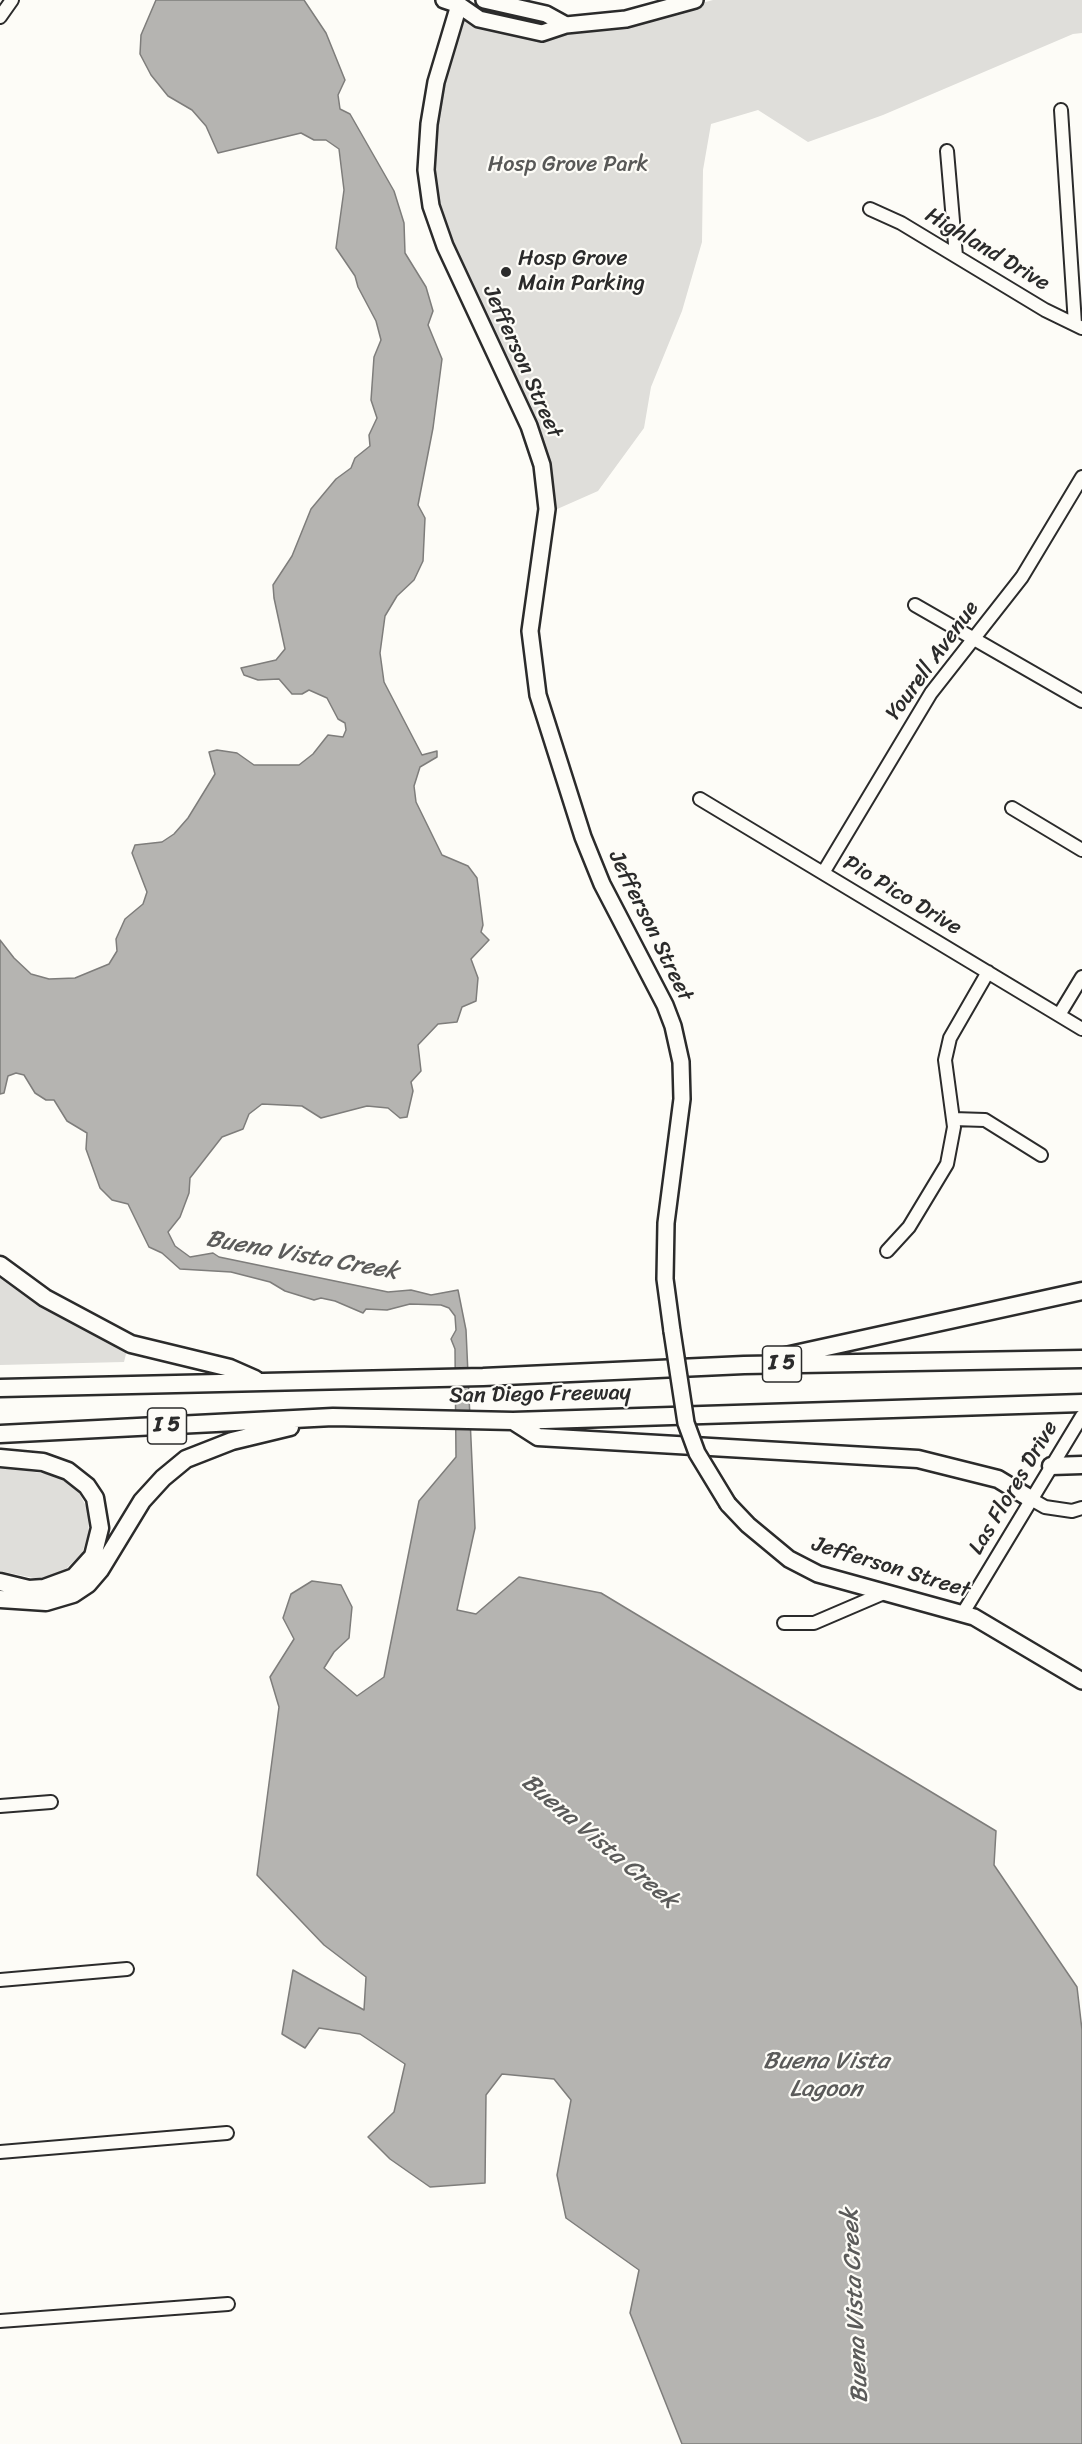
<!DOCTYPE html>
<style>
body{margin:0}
canvas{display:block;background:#fdfcf7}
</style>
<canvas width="1082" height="2444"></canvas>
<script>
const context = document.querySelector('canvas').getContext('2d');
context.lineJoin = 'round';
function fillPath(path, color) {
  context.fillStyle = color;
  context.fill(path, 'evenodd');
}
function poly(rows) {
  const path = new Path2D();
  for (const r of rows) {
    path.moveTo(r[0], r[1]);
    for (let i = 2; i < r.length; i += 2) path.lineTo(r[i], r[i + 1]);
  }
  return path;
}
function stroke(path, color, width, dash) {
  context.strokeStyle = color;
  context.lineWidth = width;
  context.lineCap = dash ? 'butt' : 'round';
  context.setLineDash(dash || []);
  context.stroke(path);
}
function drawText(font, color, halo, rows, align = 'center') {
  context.font = font + ' Sriracha,sans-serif';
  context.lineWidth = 4.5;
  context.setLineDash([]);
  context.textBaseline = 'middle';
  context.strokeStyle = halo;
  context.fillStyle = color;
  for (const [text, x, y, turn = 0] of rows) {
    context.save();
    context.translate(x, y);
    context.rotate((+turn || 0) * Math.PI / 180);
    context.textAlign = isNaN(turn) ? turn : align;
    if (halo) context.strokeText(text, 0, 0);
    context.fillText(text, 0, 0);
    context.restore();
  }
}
fillPath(poly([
 [713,0,1082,0,1082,33,1073,34,883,115,808,142,758,110,711,124,703,170,702,242,682,311,651,387,644,428,598,491,555,510,549,465,448,240,435,195,432,156,443,74,462,12,544,29,625,24],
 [0,1275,17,1290,52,1312,127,1350,124,1362,0,1365],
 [0,1466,57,1476,78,1491,87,1508,89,1532,82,1553,66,1569,53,1576,38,1579,0,1571]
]), '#dfdeda');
const water = poly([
 [156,0,304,0,326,33,345,80,338,95,340,109,350,114,394,191,404,223,405,253,426,287,433,311,428,325,442,359,433,428,418,505,425,518,423,561,414,580,397,596,385,616,380,653,384,682,422,755,437,751,437,757,420,767,414,786,416,802,442,855,468,866,477,878,483,925,481,932,489,940,471,959,478,978,476,1001,462,1007,457,1022,438,1024,418,1045,421,1071,411,1082,413,1091,407,1117,400,1118,388,1108,367,1106,321,1118,302,1106,262,1104,249,1114,243,1129,222,1137,190,1178,189,1193,180,1217,168,1232,175,1246,190,1257,213,1253,219,1257,388,1292,411,1290,431,1295,458,1290,466,1330,475,1528,457,1610,476,1614,519,1577,601,1593,996,1831,994,1865,1077,1987,1082,2030,1082,2444,682,2444,630,2313,639,2270,566,2218,557,2175,571,2100,554,2079,502,2074,486,2095,485,2183,430,2187,390,2159,368,2137,394,2112,405,2064,360,2034,319,2028,305,2048,282,2034,293,1970,364,2010,366,1977,324,1945,257,1875,279,1707,270,1677,294,1639,283,1618,291,1594,312,1581,341,1585,352,1607,349,1638,334,1652,324,1668,357,1696,384,1677,419,1501,456,1457,455,1349,451,1339,456,1330,455,1316,449,1308,441,1305,410,1304,387,1310,366,1309,363,1313,335,1301,321,1298,314,1300,285,1291,270,1282,231,1272,180,1269,162,1253,149,1247,128,1204,112,1200,100,1188,86,1149,87,1133,67,1121,54,1100,46,1100,35,1093,24,1075,16,1073,8,1076,4,1093,0,1094,0,940,14,958,31,974,49,979,75,978,109,964,117,951,116,939,125,919,143,904,147,892,132,853,135,845,162,842,174,834,188,818,215,774,209,752,217,750,237,753,254,765,299,765,313,754,328,735,343,737,346,730,345,723,338,719,327,698,309,690,302,694,292,694,279,679,258,680,244,675,241,668,276,660,285,649,274,598,273,585,292,556,311,509,336,479,351,468,355,458,370,446,369,435,377,418,371,400,374,357,381,340,376,321,358,287,355,276,336,248,344,190,339,149,326,140,314,140,301,133,218,153,206,126,192,110,168,96,151,75,140,54,141,35,156,0]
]);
fillPath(water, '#b5b4b1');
stroke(water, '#7e7d7b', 1.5);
const minor = poly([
 [0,17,12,0],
 [1061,110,1075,324],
 [947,151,956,256],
 [870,209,901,223,1045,310,1082,328],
 [915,605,1082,701],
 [700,799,1082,1029],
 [1012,808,1082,850],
 [823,873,931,693,1022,577,1082,477],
 [1059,1015,1082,977],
 [953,1119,985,1120,1041,1155],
 [887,1251,909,1227,947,1164,954,1127,945,1060,950,1038,988,972],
 [1031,1499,1045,1507,1072,1511,1082,1508],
 [963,1613,1082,1416],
 [784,1623,814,1623,884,1593],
 [0,1806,51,1802],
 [0,1980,127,1969],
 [0,2152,227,2133],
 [0,2321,228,2304]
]);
const major = poly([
 [444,0,459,5,479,19,542,33,566,25,626,19,695,0],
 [484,0,546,14,566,25],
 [459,5,436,82,429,124,426,170,431,206,445,246,529,426,542,465,547,509,530,631,538,695,583,837,602,884,665,1005,673,1026,681,1062,682,1099,666,1223,665,1279,672,1331],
 [728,1504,748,1525,789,1559,818,1574,974,1617,1082,1681]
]);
const highway = poly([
 [0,1265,45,1298,131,1344,230,1368,255,1379],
 [781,1357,1082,1291],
 [0,1388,483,1377,744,1365,1082,1359],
 [513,1421,538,1437,918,1459,998,1479,1031,1499],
 [0,1434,333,1417,513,1421,1082,1403],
 [0,1458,43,1462,68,1471,87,1486,95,1498,100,1528,93,1556,74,1577,44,1588,29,1589,0,1582],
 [1051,1466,1082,1465],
 [0,1599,46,1602,73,1594,88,1584,100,1570,142,1501,163,1478,186,1459,232,1441,290,1427]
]);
stroke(minor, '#2b2b2b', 16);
stroke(major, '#2b2b2b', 20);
stroke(highway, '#2b2b2b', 21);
stroke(minor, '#fdfcf7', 12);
stroke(major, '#fdfcf7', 15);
stroke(highway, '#fdfcf7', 16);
const majorBridge = poly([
 [672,1331,686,1423,697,1453,728,1504]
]);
stroke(majorBridge, '#2b2b2b', 20, []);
stroke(majorBridge, '#fdfcf7', 15);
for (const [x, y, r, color] of [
 [506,272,6,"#2b2b2b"]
]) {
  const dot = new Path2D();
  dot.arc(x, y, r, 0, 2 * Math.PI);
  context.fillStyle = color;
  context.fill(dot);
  stroke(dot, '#fdfcf7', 2);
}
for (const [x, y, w] of [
 [782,1364,39],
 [167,1426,39]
]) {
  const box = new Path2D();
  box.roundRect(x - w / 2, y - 18, w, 36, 4.5);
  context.fillStyle = '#fdfcf7';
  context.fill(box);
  stroke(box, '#2b2b2b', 1.5);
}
drawText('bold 21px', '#2b2b2b', null, [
 ["I 5",782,1364],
 ["I 5",167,1426]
]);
drawText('22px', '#585857', '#fdfcf7', [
 ["Hosp Grove Park",568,165]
]);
drawText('22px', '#2b2b2b', '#fdfcf7', [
 ["Highland Drive",987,250,31],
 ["Jefferson Street",522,362,66],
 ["Yourell Avenue",933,661,-54],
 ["Pio Pico Drive",902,896,31],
 ["Jefferson Street",650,926,64],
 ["San Diego Freeway",540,1395,-1],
 ["Las Flores Drive",1014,1488,-59],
 ["Jefferson Street",891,1568,17]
]);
drawText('22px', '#2b2b2b', '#fdfcf7', [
 ["Hosp Grove",518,259],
 ["Main Parking",518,284]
], 'left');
drawText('italic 24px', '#5b5b5a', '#fdfcf7', [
 ["Buena Vista Creek",302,1256,10],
 ["Buena Vista Creek",599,1842,40],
 ["Buena Vista",826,2062],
 ["Lagoon",826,2090],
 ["Buena Vista Creek",856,2306,-93]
]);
</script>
